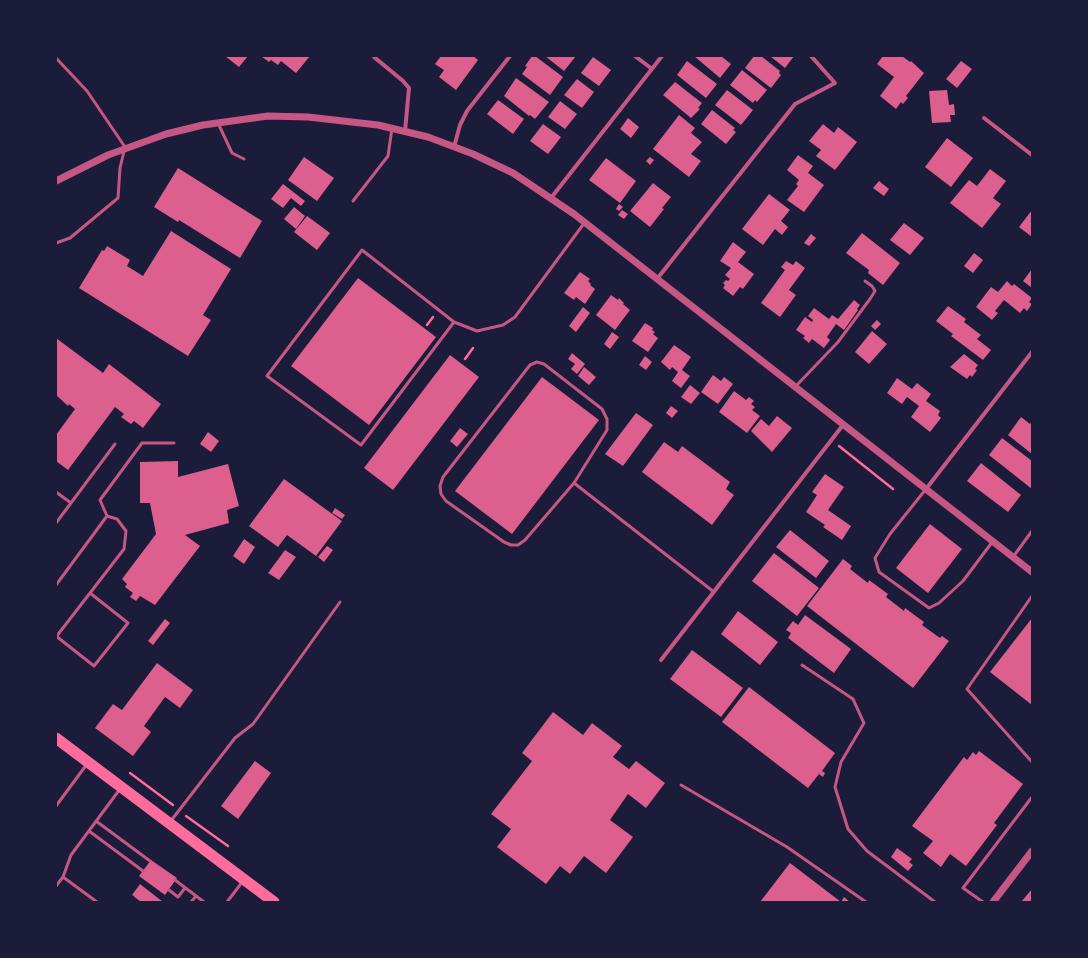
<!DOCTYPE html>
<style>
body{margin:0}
#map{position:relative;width:1088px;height:958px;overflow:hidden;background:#1b1b3a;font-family:"Fira Sans Condensed",sans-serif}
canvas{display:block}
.frame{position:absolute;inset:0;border:57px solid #1b1b3a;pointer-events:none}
</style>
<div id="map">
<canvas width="1088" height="958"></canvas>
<div class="frame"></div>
</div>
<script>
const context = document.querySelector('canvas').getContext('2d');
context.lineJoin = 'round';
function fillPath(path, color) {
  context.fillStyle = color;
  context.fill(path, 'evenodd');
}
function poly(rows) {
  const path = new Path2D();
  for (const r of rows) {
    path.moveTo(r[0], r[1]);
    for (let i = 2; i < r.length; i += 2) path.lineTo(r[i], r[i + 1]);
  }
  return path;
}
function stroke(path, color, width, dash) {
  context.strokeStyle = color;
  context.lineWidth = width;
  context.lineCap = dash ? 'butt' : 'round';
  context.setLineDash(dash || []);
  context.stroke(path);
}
fillPath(poly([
 [225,56,248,56,239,67],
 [261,56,310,56,296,73,281,61,278,65,271,60,269,62],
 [441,56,473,56,478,60,456,90,439,77,444,70,435,64],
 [532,56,535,56,563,77,550,95,522,74,527,67,525,66],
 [545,56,576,56,564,71],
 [694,56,721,56,731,64,720,78],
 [754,56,761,56,780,71,779,73,781,75,771,88,745,68],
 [770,56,794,56,785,68],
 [883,56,902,56,910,62,911,61,924,73,906,96,908,98,903,104,901,102,896,109,880,96,894,77,877,64],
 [593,57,611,70,599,86,581,73],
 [687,61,717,84,706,98,677,75],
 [961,61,972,69,957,88,946,79],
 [742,70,767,90,757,102,755,100,753,103,730,85],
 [516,78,549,102,535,119,530,115,529,116,504,96],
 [577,79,594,92,582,108,564,95],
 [675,82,702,103,698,108,700,109,691,118,663,95],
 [727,90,753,110,741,125,715,105],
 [947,90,949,105,954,104,955,115,950,115,951,122,932,123,929,91],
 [498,100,524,119,513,134,487,114],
 [560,101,577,114,565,129,548,117],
 [712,110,735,128,733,130,736,132,726,144,701,124],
 [679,115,695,128,691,133,702,142,691,154,701,161,689,177,653,149],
 [628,118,639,127,631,138,620,129],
 [543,124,561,137,548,154,530,141],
 [823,124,834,133,838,127,857,142,835,170,816,156,821,150,809,141],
 [947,138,973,158,951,187,925,167],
 [798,155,813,166,808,173,824,185,804,212,787,200,798,186,796,184,799,180,787,170],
 [304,157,334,178,317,201,288,180],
 [650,157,654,160,650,165,646,161],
 [606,158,636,181,620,203,589,180],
 [178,168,262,221,240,258,179,220,178,222,154,207],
 [990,169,1006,181,993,198,1001,204,982,228,950,203,969,180,977,186],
 [879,181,889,189,884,196,873,188],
 [653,183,671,197,662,208,664,209,650,227,630,211],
 [283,184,305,201,301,206,291,198,283,208,271,199],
 [769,194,790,210,781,221,788,227,782,235,775,229,763,245,742,229],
 [619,204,623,207,619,211,616,209],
 [294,207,305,216,296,229,284,219],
 [622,210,628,214,624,219,618,215],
 [1032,210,1032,237,1019,227],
 [307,216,330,233,317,250,294,232],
 [904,223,924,238,910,255,890,240],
 [171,231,231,269,203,315,211,320,188,356,79,288,102,250,104,251,107,246,130,260,127,266,143,276],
 [862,233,900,263,883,285,868,273,869,270,846,253],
 [811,234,816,238,809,246,804,243],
 [733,242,746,252,738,262,754,274,743,289,740,287,733,296,723,288,725,285,723,283,726,280,728,281,730,279,725,275,731,268,720,261],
 [974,253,983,260,973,273,964,266],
 [786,261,793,265,796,261,805,268,789,290,796,295,780,317,761,303,785,270,781,267],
 [1032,269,1032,288,1023,281],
 [580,272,590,279,588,281,591,284,590,285,595,289,585,304,576,297,574,300,564,293],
 [358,278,436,337,369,425,291,366],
 [1007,281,1012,286,1014,284,1032,298,1029,302,1032,304,1027,311,1024,308,1020,313,1004,300,995,311,998,313,992,320,976,307,991,287,998,292],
 [611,295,618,300,619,298,624,303,623,304,630,310,615,330,596,315],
 [854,300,860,305,857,309,858,310,844,330,836,324,827,337,830,340,824,348,812,339,809,343,803,338,805,336,796,330,805,317,812,322,813,320,808,316,814,308,829,319,832,315,838,319],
 [948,306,966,319,964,322,981,335,977,339,991,350,983,360,951,336,953,334,936,321],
 [583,307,590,313,576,332,569,326],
 [877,320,881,324,875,330,871,326],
 [645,323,653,328,652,330,655,332,653,334,658,338,648,352,632,341],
 [872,331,887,344,869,364,855,352],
 [612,332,619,337,610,349,604,344],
 [56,338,103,373,109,364,161,404,143,428,134,421,131,424,121,417,124,414,115,407,68,470,56,461,56,435,75,409,69,404,68,406,56,395],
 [674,345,691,357,682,370,690,376,681,388,672,381,678,372,672,367,670,370,661,362],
 [572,353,585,364,577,374,571,369,575,364,568,359],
 [964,354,978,365,975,369,977,370,972,377,970,375,967,379,950,367],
 [450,355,479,377,393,490,364,468],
 [645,356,652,362,646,370,639,365],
 [584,367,596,377,589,385,578,376],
 [713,375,721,381,724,377,733,384,718,404,701,392],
 [542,377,599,420,512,534,455,491],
 [897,378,912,389,917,383,931,394,926,401,940,411,938,415,941,418,930,432,911,417,919,406,907,397,902,404,887,393],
 [690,385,700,393,691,404,681,397],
 [734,391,746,400,749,397,754,401,751,404,755,407,752,410,760,416,747,433,719,412],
 [671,406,678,411,672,418,666,413],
 [636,413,653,425,623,466,605,454],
 [777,416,792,428,772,452,751,431,761,419,769,426],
 [1021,417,1030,424,1032,421,1032,454,1008,435],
 [460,428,468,434,457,447,450,441],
 [208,432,219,441,211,452,200,444],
 [1002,438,1032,461,1032,489,989,455],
 [664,442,678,452,682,446,730,482,726,489,734,495,712,525,642,472],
 [178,461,178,477,228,464,239,506,227,510,229,523,185,535,200,546,155,605,140,596,136,601,130,597,133,593,125,587,127,584,122,579,156,534,150,503,140,503,140,462],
 [981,463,1021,495,1008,512,967,481],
 [825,474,844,487,828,510,851,526,842,540,823,527,825,525,806,512,817,495,812,492],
 [284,479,342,521,316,556,287,535,278,547,249,526],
 [335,508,345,515,342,519,332,513],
 [930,524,962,549,928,593,896,568],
 [790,530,829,561,816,578,776,547],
 [244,539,255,547,244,564,233,556],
 [327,546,333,550,324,562,318,557],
 [285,550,296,557,279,580,268,573],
 [774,553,819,588,797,616,752,581],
 [843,559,852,566,850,569,868,583,869,580,888,594,886,597,904,611,905,608,924,622,922,625,940,638,942,636,949,641,913,688,807,606],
 [738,611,778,642,760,665,721,634],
 [805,615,851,649,834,673,788,638,791,633,786,630,793,621,798,625],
 [1032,618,1032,705,990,672],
 [165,619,170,623,153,645,148,641],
 [692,650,743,688,721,717,670,679],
 [157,663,193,690,180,708,165,697,144,726,151,732,133,756,95,728,113,704,122,710],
 [749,687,835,753,822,771,825,773,823,777,819,774,808,788,722,722],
 [553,712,583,735,592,723,622,746,613,757,629,769,636,761,665,783,646,808,628,794,610,820,633,837,606,873,584,856,570,874,560,866,546,884,497,847,511,829,491,814,532,761,522,753],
 [979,751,1023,784,994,823,997,825,966,866,950,854,941,867,923,853,933,841,912,826,964,757,967,760,973,752,976,755],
 [255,761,271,773,238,819,221,806],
 [897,848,912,859,909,862,913,865,908,871,891,857],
 [151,860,177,878,165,895,139,876],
 [790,863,841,902,844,897,850,902,760,902],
 [140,884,163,902,141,902,132,895],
 [1032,889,1032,902,1021,902]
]), '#dd5f8e');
stroke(poly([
 [427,325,433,317],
 [465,359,473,348],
 [839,446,893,489],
 [130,773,173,805],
 [186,816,228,846]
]), '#ff6b9d', 2.5);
stroke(poly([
 [56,58,87,91,125,147,120,168,118,198,70,238,56,243],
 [218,123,232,153,244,159],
 [353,201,388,156,392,128],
 [454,322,361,445,267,376,362,250,454,322,477,331,503,325,515,317,585,222],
 [537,362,544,364,602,409,607,419,607,430,574,483,525,540,518,545,511,545,504,542,446,501,441,494,440,486,443,477,530,365,537,362],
 [796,386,838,342,870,299,875,291,872,286,865,281],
 [574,483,714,592],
 [926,489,890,534,875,558,879,572,929,608,939,603,963,581,993,541],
 [56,492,71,503],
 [107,516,100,500,142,443,174,443],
 [56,523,115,444],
 [1013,557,1032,531],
 [56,585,107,516,117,519,126,531,124,549,56,637],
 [1032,596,967,689,1032,762],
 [56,636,94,666,128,623,90,593],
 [802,665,853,699,864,723,841,762,835,787,848,829,867,851,935,902],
 [681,785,787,847,866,902],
 [56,806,87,764],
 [96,821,150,861],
 [170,822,235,738,253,724,340,602],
 [89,831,143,871],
 [63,877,71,855,120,789],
 [175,880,204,902],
 [56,886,63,877,97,902],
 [169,890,178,897,185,888],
 [191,902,196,896],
 [227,902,243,881],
 [983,902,963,888,1032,797]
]), '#c65784', 3);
stroke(poly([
 [635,56,652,69],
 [374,57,403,81,409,88,405,131],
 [984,118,1032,155],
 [454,147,460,125,467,111,510,56],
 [551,198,662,56],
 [657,279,795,104,835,83,811,56],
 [926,489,1032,352],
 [661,660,843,425]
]), '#c65784', 4);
stroke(poly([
 [56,181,108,155,166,134,203,125,268,116,308,117,378,125,428,137,473,154,513,173,574,214,1032,572],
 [993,902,1032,851]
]), '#c65784', 7);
stroke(poly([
 [56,738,274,902]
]), '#ff6b9d', 11);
</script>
